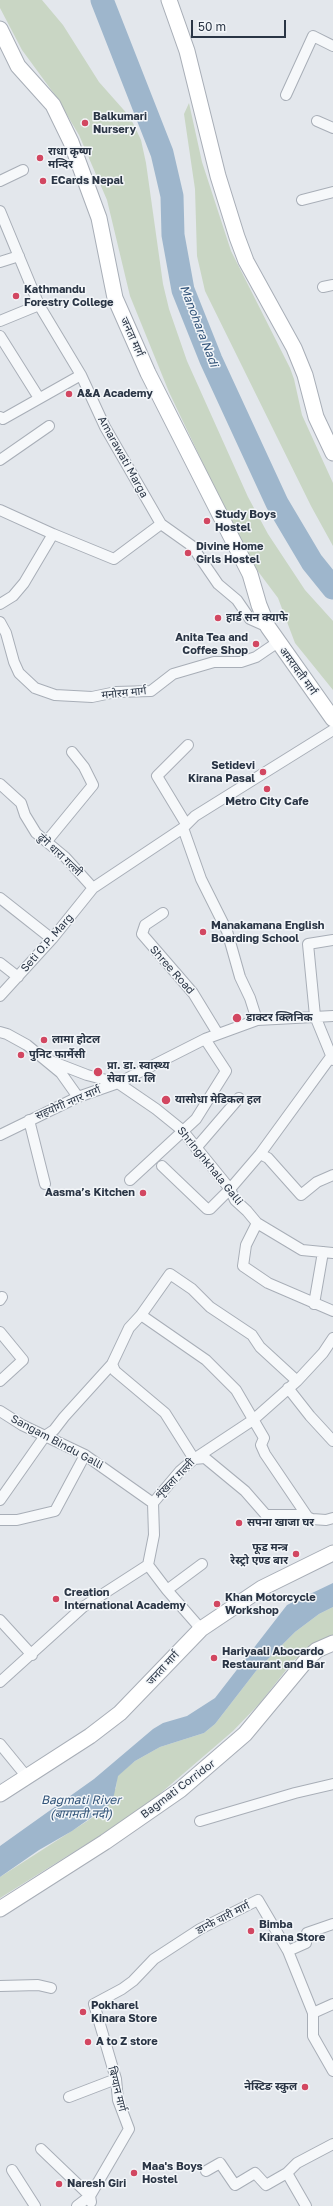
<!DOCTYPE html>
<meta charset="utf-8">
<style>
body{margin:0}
#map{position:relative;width:333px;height:2206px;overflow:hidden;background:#e3e7ec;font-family:"Golos Text",sans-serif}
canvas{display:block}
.scale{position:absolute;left:191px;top:20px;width:95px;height:18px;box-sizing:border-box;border:2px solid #2a3545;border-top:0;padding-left:5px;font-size:12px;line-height:14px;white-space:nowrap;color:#2a3545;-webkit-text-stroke:3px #f3f6f9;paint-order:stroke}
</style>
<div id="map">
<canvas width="333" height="2206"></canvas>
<div class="scale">50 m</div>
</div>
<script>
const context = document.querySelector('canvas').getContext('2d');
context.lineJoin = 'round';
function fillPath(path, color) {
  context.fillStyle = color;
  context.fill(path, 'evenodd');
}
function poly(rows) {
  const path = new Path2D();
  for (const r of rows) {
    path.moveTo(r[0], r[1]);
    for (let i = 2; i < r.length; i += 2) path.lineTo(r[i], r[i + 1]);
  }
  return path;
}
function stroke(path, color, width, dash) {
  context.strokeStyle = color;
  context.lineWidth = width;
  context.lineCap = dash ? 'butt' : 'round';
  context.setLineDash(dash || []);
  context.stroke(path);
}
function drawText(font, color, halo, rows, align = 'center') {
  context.font = font + ' "Golos Text","Noto Sans Devanagari",sans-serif';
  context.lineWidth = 3;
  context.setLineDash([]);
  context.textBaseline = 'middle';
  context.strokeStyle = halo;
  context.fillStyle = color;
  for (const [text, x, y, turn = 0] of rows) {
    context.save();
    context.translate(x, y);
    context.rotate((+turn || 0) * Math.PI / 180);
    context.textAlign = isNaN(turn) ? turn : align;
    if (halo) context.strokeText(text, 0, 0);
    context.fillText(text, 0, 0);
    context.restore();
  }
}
fillPath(poly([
 [0,0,42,0,63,25,99,82,130,117,141,140,146,163,163,284,169,309,187,361,248,497,268,534,305,590,333,621,333,690,295,643,278,598,248,558,169,392,130,296,107,200,79,135,55,95,22,50,0,8],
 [189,103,202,162,231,251,290,368,294,379,302,415,333,483,333,546,311,506,205,291,197,256,195,189,184,114],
 [333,1607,333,1635,294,1660,260,1703,233,1731,141,1810,0,1898,0,1877,95,1816,116,1788,117,1776,135,1761,160,1747,204,1733,215,1724,256,1671,295,1632,319,1614]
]), '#c9d6c4');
fillPath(poly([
 [333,1583,333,1607,319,1614,295,1632,256,1671,215,1724,204,1733,160,1747,135,1761,118,1776,114,1795,109,1805,72,1831,39,1850,0,1877,0,1846,94,1779,153,1729,163,1723,187,1716,215,1698,287,1605]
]), '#9eb6cc');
stroke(poly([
 [102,0,162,153,172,196,173,235,183,290,211,360,277,503,312,562,333,588]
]), '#9eb6cc', 23);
const street = poly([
 [286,95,313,36,333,46],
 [317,121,333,128],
 [0,181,23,170],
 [302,200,333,192],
 [0,211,39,305,81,375,105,427,161,524,192,546,218,584,237,600,250,619,268,627],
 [0,262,19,256],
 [323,287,333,285],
 [0,321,39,305],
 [0,336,39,398],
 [0,417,3,419,81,375],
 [0,460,49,426],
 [0,510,53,534],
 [0,604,13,596,24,583,53,534,114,559,161,524],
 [0,622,6,633,14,662,19,673,35,688,55,695,92,697,116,692,151,691,173,674,214,662,241,662,256,657,278,642],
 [0,784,21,803,25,815,36,833,65,857,93,888],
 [186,824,157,776,188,745],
 [183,828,201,879,227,931,240,977,250,998,257,1020],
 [47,841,93,785,84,767,72,752],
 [0,898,52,939],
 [163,913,145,925,142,934,193,993,218,1034],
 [333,940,308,944,315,1016,333,1060],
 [0,963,18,977],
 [0,996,52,939,93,888,183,828,195,816,333,730],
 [0,1032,7,1034,27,1045,61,1073,78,1097],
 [43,1058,87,1075,118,1083,156,1109,182,1130,230,1189,235,1200,247,1211,257,1223,302,1250,333,1253],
 [29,1120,45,1184],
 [0,1135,78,1097,118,1083,205,1039,257,1020,333,1016],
 [196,1148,239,1098],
 [260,1154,268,1158,301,1195,317,1182,333,1175],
 [162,1166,207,1209,210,1209,230,1189,260,1154,330,1058],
 [130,1180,196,1119,226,1071,205,1039],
 [257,1223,246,1245,243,1266,268,1283,333,1311],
 [0,1300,2,1297],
 [314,1304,323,1252],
 [141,1315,206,1360,236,1390,264,1438,261,1445,265,1454,307,1516],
 [0,1332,23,1360,0,1381],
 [297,1381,260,1347,252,1335,210,1307,192,1289,170,1274,141,1315,129,1328,112,1364,115,1371,165,1413,194,1459,205,1458,245,1491,266,1515,303,1515,312,1519,326,1520,333,1518],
 [288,1388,310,1416,333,1441],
 [0,1411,22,1425,85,1455,153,1503],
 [0,1500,45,1436,54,1430,64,1417,112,1364],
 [0,1520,17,1520,55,1511,85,1455],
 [148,1565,167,1590,201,1629],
 [167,1590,202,1564],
 [0,1620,32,1655],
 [0,1682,83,1607,148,1565,154,1535,153,1503,180,1471,194,1459,253,1420,297,1381,323,1353,333,1338],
 [0,1744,27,1777],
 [200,1821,295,1793,333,1784],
 [288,1951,306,1943,307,1933,333,1924],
 [0,1986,38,1985,51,1988],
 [313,2013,333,2004],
 [69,2097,116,2079],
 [41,2149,90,2196,91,2202],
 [12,2170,35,2206],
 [206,2171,220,2163,235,2185,255,2173,266,2185,287,2173,297,2163,333,2144],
 [287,2173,306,2206],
 [77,2206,90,2196,129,2129,118,2100,116,2079,94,2004,122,1989,133,1981,154,1959,200,1929,258,1900,288,1951,313,2013,313,2036,333,2071]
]);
const secondary = poly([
 [169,0,187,51,218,176,237,237,246,261,294,348,305,375,316,417,333,453],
 [0,29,18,66,53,105,71,142,99,218,115,298,148,373,250,574,259,605,268,627,333,719],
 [0,1794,90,1736,120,1713,201,1629,262,1588,333,1553],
 [0,1909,105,1842,180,1790,245,1734,309,1657,317,1650,333,1643]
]);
stroke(street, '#a8aeb7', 12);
stroke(secondary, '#a8aeb7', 17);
stroke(street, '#f6f8fa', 10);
stroke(secondary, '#fff', 15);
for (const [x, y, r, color] of [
 [85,123,4,"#d24761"],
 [40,158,4,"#d24761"],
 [43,181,4,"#d24761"],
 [16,296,4,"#d24761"],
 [69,394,4,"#d24761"],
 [207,521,4,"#d24761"],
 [188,553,4,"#d24761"],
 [218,618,4,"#d24761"],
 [256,644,4,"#d24761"],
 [263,772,4,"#d24761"],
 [267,789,4,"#d24761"],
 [203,932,4,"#d24761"],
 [237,1018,5,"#d24761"],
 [44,1040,4,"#d24761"],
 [21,1055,4,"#d24761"],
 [98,1072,5,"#d24761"],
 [166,1100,5,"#d24761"],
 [143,1193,4,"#d24761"],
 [239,1523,4,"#d24761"],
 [296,1554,4,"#d24761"],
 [56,1599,4,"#d24761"],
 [217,1604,4,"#d24761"],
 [214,1658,4,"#d24761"],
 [251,1931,4,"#d24761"],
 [83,2012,4,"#d24761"],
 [88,2042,4,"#d24761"],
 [305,2087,4,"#d24761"],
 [134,2173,4,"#d24761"],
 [59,2184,4,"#d24761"]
]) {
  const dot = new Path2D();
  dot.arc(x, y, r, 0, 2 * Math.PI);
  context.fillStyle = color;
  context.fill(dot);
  stroke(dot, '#f3f6f9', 1.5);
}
drawText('bold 11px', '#2a3545', '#f3f6f9', [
 ["Balkumari",93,117],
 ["Nursery",93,130],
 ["राधा कृष्ण",48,152],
 ["मन्दिर",48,165],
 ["ECards Nepal",51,181],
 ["Kathmandu",24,290],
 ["Forestry College",24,303],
 ["A&A Academy",77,394],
 ["Study Boys",215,515],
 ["Hostel",215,528],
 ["Divine Home",196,547],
 ["Girls Hostel",196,560],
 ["हार्ड सन क्याफे",226,618],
 ["Anita Tea and",248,638,"right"],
 ["Coffee Shop",248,651,"right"],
 ["Setidevi",255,766,"right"],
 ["Kirana Pasal",255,779,"right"],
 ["Metro City Cafe",267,802,"center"],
 ["Manakamana English",211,926],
 ["Boarding School",211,939],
 ["डाक्टर क्लिनिक",246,1018],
 ["लामा होटल",52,1040],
 ["पुनिट फार्मेसी",29,1055],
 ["प्रा. डा. स्वास्थ्य",107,1066],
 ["सेवा प्रा. लि",107,1079],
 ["यासोधा मेडिकल हल",175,1100],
 ["Aasma’s Kitchen",135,1193,"right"],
 ["सपना खाजा घर",247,1523],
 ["फूड मन्त्र",288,1548,"right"],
 ["रेस्ट्रो एण्ड बार",288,1561,"right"],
 ["Creation",64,1593],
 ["International Academy",64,1606],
 ["Khan Motorcycle",225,1598],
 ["Workshop",225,1611],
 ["Hariyaali Abocardo",222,1652],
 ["Restaurant and Bar",222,1665],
 ["Bimba",259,1925],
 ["Kirana Store",259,1938],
 ["Pokharel",91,2006],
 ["Kinara Store",91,2019],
 ["A to Z store",96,2042],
 ["नेस्टिङ स्कुल",297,2087,"right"],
 ["Maa's Boys",142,2167],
 ["Hostel",142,2180],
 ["Naresh Giri",67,2184]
], 'left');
drawText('11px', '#2a3545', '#f3f6f9', [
 ["जनता मार्ग",132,337,66],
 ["Amarawati Marga",123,457,61],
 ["अमरावती मार्ग",298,671,54],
 ["मनोरम मार्ग",124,693,-6],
 ["ढुंगे धारा गल्ली",60,855,43],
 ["Seti O.P. Marg",47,943,-49],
 ["Shree Road",172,970,48],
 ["सहयोगी नगर मार्ग",68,1103,-23],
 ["Shringhkhala Galli",210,1166,51],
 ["Sangam Bindu Galli",57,1442,28],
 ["शृंखला गल्ली",175,1479,-46],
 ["जनता मार्ग",163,1668,-47],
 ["Bagmati Corridor",178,1789,-37],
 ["डान्फे चारी मार्ग",223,1918,-27],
 ["बिग्यान मार्ग",117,2089,76]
]);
drawText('italic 12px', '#33557a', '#f3f6f9', [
 ["Manohara Nadi",199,326,69],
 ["Bagmati River",81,1800],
 ["(बागमती नदी)",81,1814]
]);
</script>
